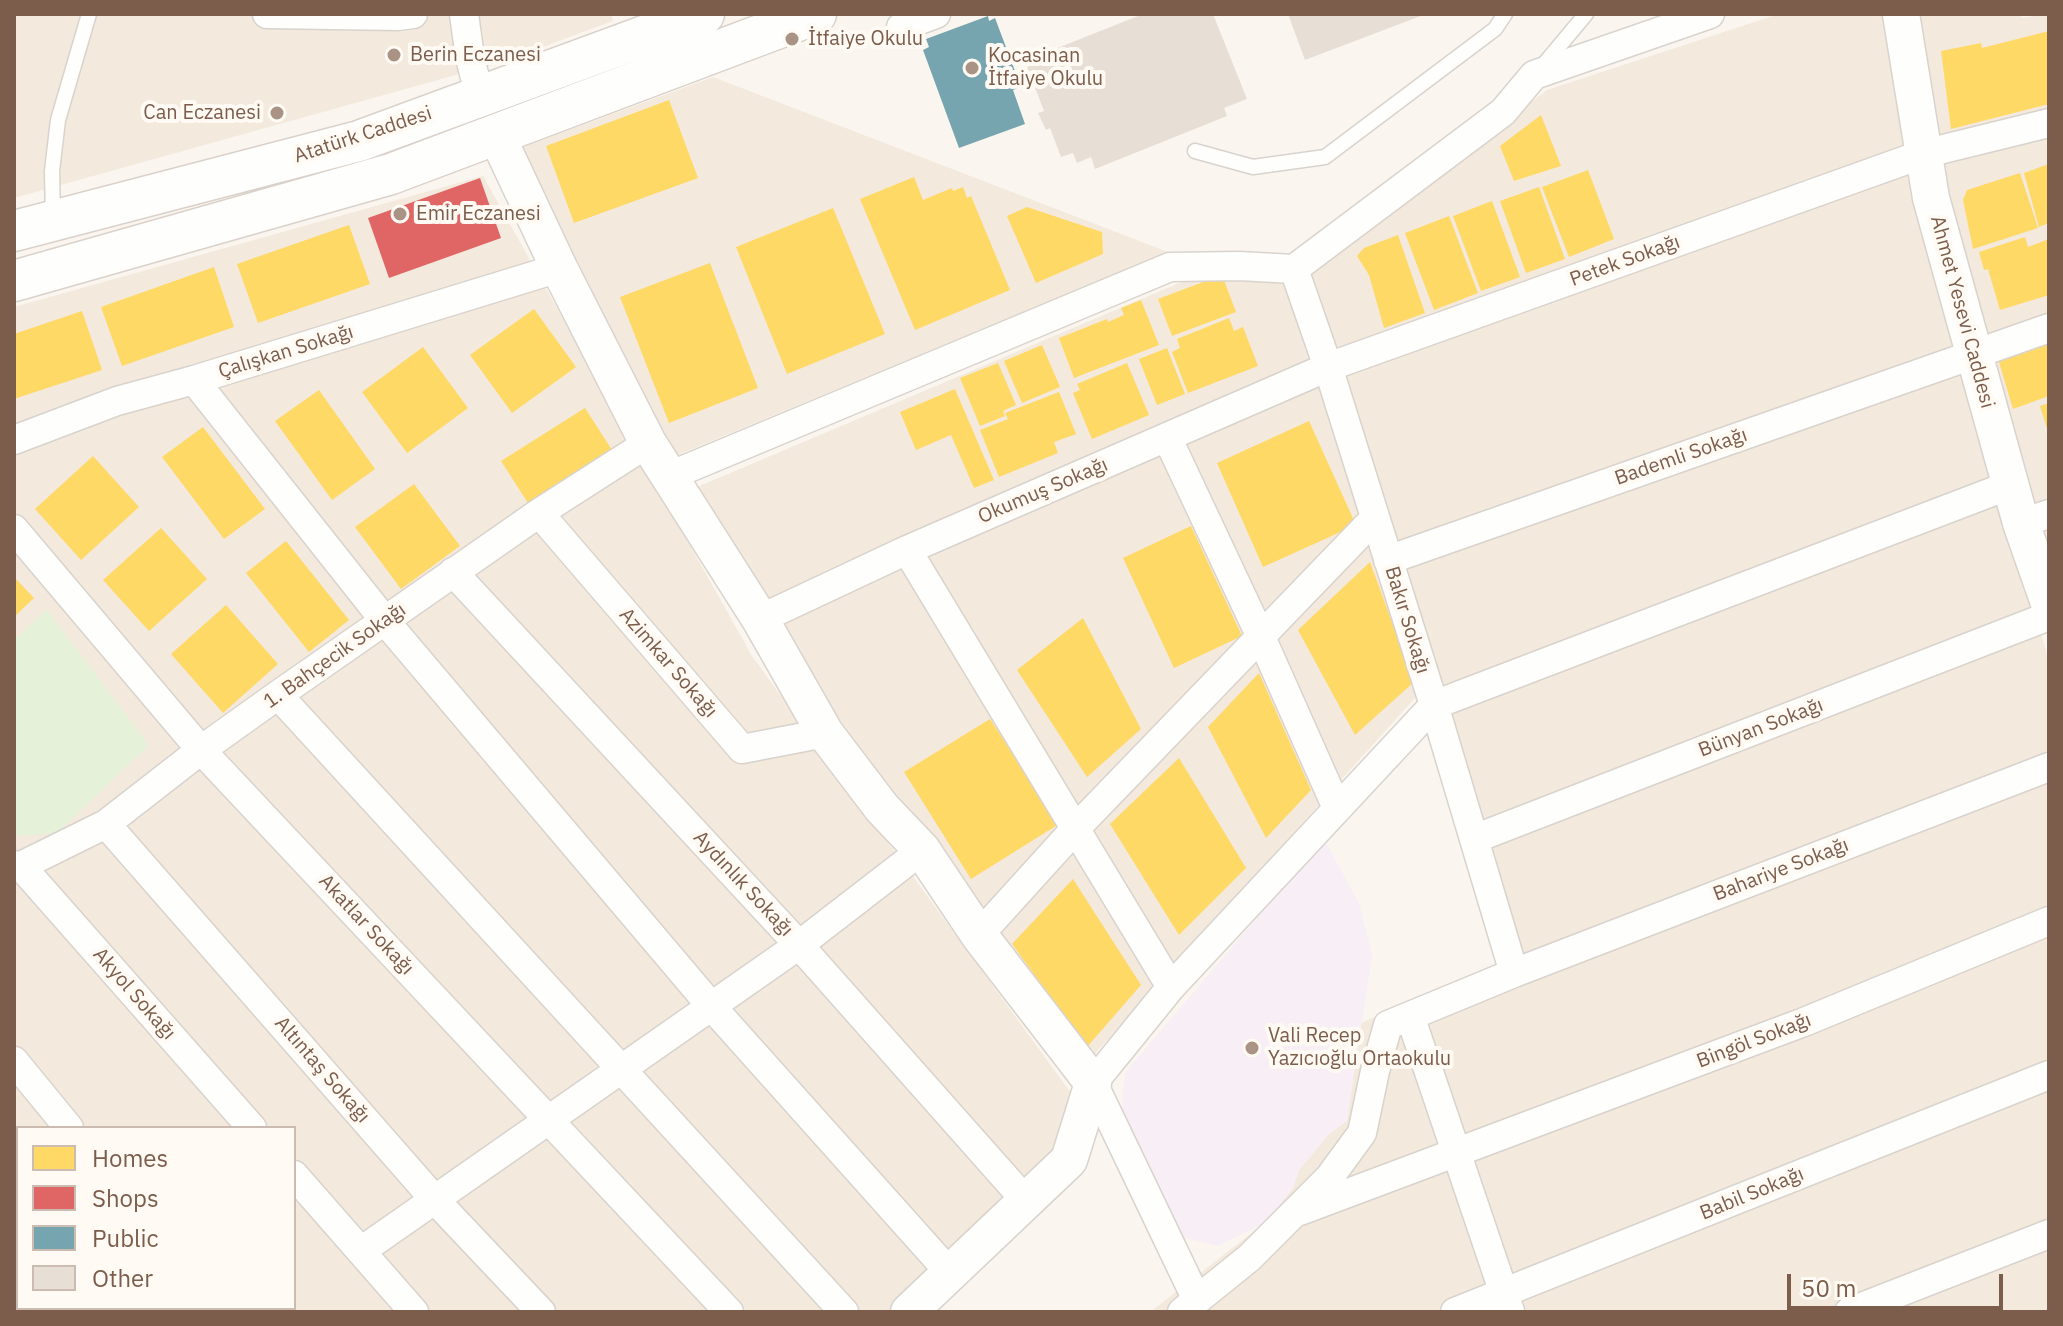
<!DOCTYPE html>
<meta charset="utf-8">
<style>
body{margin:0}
#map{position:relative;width:2063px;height:1326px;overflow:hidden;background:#faf6ef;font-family:"IBM Plex Sans",sans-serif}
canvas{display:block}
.frame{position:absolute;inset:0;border:16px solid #7c5d4b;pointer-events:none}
.legend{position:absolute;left:16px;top:1126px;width:280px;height:184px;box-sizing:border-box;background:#fffaf3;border:2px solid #cbbbb0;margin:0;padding:10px 14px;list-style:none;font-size:24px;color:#7c5d4b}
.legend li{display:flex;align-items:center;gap:16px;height:40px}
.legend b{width:40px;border:2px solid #cbbbb0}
.scale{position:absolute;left:1787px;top:1274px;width:216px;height:36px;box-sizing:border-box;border:4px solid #7c5d4b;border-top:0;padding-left:10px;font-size:24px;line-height:28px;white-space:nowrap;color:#7c5d4b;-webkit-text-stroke:6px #fffaf3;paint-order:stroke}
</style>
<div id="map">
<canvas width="2063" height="1326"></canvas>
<div class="frame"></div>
<ul class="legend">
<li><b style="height:22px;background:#ffd966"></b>Homes</li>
<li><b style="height:22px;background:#e06666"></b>Shops</li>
<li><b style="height:22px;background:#76a5af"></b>Public</li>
<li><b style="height:22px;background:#e7ded6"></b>Other</li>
</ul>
<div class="scale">50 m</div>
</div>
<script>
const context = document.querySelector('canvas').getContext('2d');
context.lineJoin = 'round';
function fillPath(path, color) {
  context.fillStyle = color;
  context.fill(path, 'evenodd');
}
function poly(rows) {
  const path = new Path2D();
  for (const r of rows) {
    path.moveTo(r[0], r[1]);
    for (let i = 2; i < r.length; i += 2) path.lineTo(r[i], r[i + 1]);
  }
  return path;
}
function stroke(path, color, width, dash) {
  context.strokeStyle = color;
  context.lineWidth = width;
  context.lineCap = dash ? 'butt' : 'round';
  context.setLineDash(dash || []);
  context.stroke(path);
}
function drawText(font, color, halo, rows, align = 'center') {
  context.font = font + ' "IBM Plex Sans",sans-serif';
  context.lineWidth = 8;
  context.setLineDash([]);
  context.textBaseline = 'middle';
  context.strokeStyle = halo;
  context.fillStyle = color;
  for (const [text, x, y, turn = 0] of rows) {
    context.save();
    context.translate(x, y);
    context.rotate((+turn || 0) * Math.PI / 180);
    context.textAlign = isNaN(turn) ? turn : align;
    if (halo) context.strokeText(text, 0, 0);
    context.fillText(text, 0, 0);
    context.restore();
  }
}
fillPath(poly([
 [14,14,611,14,613,21,499,63,14,198],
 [1779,14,1889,14,1921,217,2049,661,2049,1312,1150,1312,1266,1222,1293,1188,1299,1170,1329,1134,1347,1121,1361,1023,1499,962,1415,698,1090,1059,886,790,690,490,1184,281,1320,267,1547,90],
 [1916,14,2020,14,2021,18,2049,14,2049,547,1995,381,1932,130],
 [713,77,1168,252,675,456,518,149],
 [483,176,752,656,1074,1097,1049,1158,888,1312,14,1312,14,307],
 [18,1128,294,1128,294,1308,18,1308]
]), '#f3e9dc');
fillPath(poly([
 [1324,839,1359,903,1372,955,1347,1121,1329,1134,1299,1170,1293,1188,1266,1222,1218,1246,1176,1236,1121,1117,1125,1073]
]), '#f7eef6');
fillPath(poly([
 [47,610,149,745,57,833,18,836,14,834,14,640]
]), '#e6f1d9');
fillPath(poly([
 [2049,31,2049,104,1951,129,1941,51,1981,43,1982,48],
 [669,100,698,178,574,223,546,146],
 [1541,115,1561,166,1514,181,1500,146],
 [2049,164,2049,223,2039,227,2024,173],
 [1588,170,1614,239,1569,257,1542,187],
 [2020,173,2038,228,1973,249,1963,200,1967,190],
 [914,177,923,200,952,188,953,191,963,187,967,198,971,196,1010,290,915,330,860,199],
 [1539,187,1565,259,1526,273,1500,201],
 [1492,201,1520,277,1481,291,1453,216],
 [1027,207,1102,232,1103,254,1036,283,1007,216],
 [833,208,885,334,787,374,736,247],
 [1449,216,1478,293,1434,310,1405,233],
 [349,225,370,284,258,323,237,264],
 [1398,235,1425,313,1384,328,1369,275,1357,256,1364,248],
 [2025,237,2028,247,2049,239,2049,295,2000,310,1988,269,1984,270,1979,252],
 [710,263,758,388,669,423,620,297],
 [214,267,234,327,122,366,101,307],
 [1222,275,1236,312,1172,336,1158,299],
 [1141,300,1159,345,1074,378,1059,338,1107,319,1108,322,1124,315,1121,308],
 [534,309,576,367,512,413,470,355],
 [82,311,102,370,14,399,14,334],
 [1229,318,1234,331,1243,327,1258,366,1188,393,1172,352,1180,348,1177,339],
 [2049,330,2049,396,2013,409,1999,362,2009,344],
 [1042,345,1060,387,1022,403,1004,361],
 [423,347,468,408,407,453,362,392],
 [1167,348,1185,394,1157,405,1139,359],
 [998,363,1016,405,1003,411,1005,416,980,426,960,378],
 [1127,363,1149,415,1092,439,1073,393,1080,390,1077,384],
 [955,389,994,480,974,488,951,435,916,450,900,412],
 [319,390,375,469,332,500,275,421],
 [1059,392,1076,434,1054,442,1058,453,999,477,980,430,1008,419,1005,413],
 [2049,403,2049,432,2048,432,2040,406],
 [585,408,612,450,528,503,501,461],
 [1309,421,1356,525,1263,567,1217,463],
 [203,427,265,509,224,539,162,457],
 [93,456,139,507,81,560,35,509],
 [414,484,460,546,401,589,355,527],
 [1191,526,1242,636,1174,668,1123,558],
 [161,528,207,579,149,631,103,580],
 [286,541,349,620,309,652,246,573],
 [1370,562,1414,682,1355,735,1298,630],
 [14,577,34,598,14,617],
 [226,605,278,664,223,713,171,654],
 [1083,618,1141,729,1087,777,1017,670],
 [1259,673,1311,790,1266,838,1208,727],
 [990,719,1059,824,971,879,904,772],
 [1179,758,1246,868,1179,935,1110,824],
 [1073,879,1141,985,1087,1047,1012,944]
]), '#ffd966');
fillPath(poly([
 [480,178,501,238,389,278,368,218]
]), '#e06666');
fillPath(poly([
 [988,16,989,21,995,18,1021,87,1013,90,1025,124,959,148,923,50,929,47,926,39]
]), '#76a5af');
fillPath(poly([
 [1143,14,1213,14,1247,99,1224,108,1227,116,1095,169,1091,157,1077,163,1073,153,1061,157,1050,128,1046,130,1038,113,1044,111,1027,67,1052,57,1050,51],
 [1288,14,1426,14,1305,60]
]), '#e7ded6');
const service = poly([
 [1540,69,1586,14],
 [1195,151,1253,167,1325,157,1495,29,1505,14],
 [53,217,52,171,58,120,89,14]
]);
const minor = poly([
 [267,14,398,16,413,14],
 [464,14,470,58,480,97],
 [901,27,936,14],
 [1294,269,1328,367,1434,705,1514,973],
 [194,380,385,621,712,1007,950,1273],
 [1167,437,1261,637,1337,808],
 [14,440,117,401,194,380,559,268],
 [667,477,1170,267,1239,266,1294,269,1503,112,1534,75,1710,14],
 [539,513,742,749,825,733],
 [2021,523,2049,514],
 [14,529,201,750,729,1312],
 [907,550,1171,987],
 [1388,560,2049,328],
 [453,572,799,945,1026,1201],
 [760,619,907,550,1328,367,1923,154,2049,123],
 [278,695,844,1312],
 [106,824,435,1200,541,1312],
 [1474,839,2049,616],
 [14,865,21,866,252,1128],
 [21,866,106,824,201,750,278,695,539,513,648,443],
 [979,935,1076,828,1375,518],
 [1410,1016,1510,1311],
 [14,1061,69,1128],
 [294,1175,414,1312],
 [1300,1211,1804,1022,2049,921],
 [361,1251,799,945,922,850],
 [1197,1300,1093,1083,1171,987,1434,705,2010,485],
 [14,1302,18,1306],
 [236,1308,240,1312],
 [1182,1312,1249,1258,1329,1178,1362,1133,1375,1071,1388,1025,1514,973,2049,767],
 [1455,1312,2049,1075],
 [1849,1312,2049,1234]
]);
const tertiary = poly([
 [1901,14,1931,198,2021,523,2049,603],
 [496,134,559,268,648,443,760,619,825,733,882,808,922,850,979,935,1093,1083,1069,1160,909,1312]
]);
const secondary = poly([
 [14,231,359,141,704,14],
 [14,281,391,174,816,14]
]);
stroke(service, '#d9d3cd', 17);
stroke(minor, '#d9d3cd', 31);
stroke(tertiary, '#d9d3cd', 39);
stroke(secondary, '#dad2ca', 43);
stroke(service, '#fefefd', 14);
stroke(minor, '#fefefd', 28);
stroke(tertiary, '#fefefd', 36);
stroke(secondary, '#fefefd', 40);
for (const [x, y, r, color] of [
 [792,39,8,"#a89384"],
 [394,55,8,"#a89384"],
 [972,68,8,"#a89384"],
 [277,113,8,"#a89384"],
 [400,214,8,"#a89384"],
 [1252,1048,8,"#a89384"]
]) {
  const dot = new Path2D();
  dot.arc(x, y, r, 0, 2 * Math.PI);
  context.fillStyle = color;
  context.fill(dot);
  stroke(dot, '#fffaf3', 3);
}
drawText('20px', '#7c5d4b', '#fffaf3', [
 ["İtfaiye Okulu",808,39],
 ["Berin Eczanesi",410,55],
 ["Kocasinan",988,56],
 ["İtfaiye Okulu",988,79],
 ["Can Eczanesi",261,113,"right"],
 ["Emir Eczanesi",416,214],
 ["Vali Recep",1268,1036],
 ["Yazıcıoğlu Ortaokulu",1268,1059]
], 'left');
drawText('20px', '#7c5d4b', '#fffaf3', [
 ["Atatürk Caddesi",363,135,-18],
 ["Petek Sokağı",1625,261,-20],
 ["Ahmet Yesevi Caddesi",1962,312,75],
 ["Çalışkan Sokağı",286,352,-17],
 ["Bademli Sokağı",1681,457,-19],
 ["Okumuş Sokağı",1043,491,-23],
 ["Bakır Sokağı",1407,620,73],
 ["1. Bahçecik Sokağı",335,656,-35],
 ["Azimkar Sokağı",668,663,49],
 ["Bünyan Sokağı",1761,728,-21],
 ["Bahariye Sokağı",1781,870,-21],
 ["Aydınlık Sokağı",743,884,47],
 ["Akatlar Sokağı",366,925,47],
 ["Akyol Sokağı",134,994,49],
 ["Bingöl Sokağı",1754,1041,-21],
 ["Altıntaş Sokağı",322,1070,49],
 ["Babil Sokağı",1752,1194,-22]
]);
</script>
